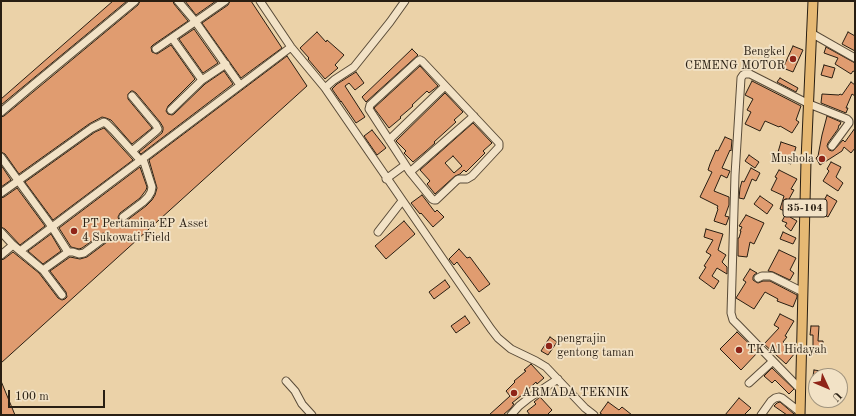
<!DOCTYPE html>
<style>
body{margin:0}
#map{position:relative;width:856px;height:416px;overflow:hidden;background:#ebd2a8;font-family:"Old Standard TT",serif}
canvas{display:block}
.frame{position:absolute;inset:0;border:2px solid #281e12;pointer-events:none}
.north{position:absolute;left:808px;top:368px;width:40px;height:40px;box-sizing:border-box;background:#f2e2c6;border:1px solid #a1947e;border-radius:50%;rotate:134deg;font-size:11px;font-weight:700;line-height:16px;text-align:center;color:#281e12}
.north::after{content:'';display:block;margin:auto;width:14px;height:18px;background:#8f2418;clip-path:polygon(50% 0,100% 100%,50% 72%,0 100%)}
.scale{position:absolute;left:8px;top:390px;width:97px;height:18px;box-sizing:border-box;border:2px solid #281e12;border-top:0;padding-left:5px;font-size:12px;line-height:14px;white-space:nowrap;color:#281e12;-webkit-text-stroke:3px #f2e2c6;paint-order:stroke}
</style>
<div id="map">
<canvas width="856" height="416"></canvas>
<div class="frame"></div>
<div class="north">U</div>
<div class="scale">100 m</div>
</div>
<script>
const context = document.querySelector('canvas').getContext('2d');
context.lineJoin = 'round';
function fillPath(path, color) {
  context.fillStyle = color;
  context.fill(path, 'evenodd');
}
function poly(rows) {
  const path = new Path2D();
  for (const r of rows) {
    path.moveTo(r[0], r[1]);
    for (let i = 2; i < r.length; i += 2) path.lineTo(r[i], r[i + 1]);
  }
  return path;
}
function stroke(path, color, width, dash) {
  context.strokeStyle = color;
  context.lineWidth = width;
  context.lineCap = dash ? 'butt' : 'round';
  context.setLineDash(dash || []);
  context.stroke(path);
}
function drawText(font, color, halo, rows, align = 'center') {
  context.font = font + ' "Old Standard TT",serif';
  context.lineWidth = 3.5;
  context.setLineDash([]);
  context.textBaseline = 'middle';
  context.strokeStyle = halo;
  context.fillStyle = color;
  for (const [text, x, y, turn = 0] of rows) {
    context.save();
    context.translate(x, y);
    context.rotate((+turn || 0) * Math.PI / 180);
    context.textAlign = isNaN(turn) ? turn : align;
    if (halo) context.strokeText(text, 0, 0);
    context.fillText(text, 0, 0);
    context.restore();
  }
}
const building = poly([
 [113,1,127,1,1,105,1,99,113,1],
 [140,1,173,1,174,4,188,21,153,45,151,47,152,52,157,54,171,45,195,79,168,106,166,111,168,114,172,115,174,114,205,84,224,71,233,84,141,154,139,152,162,133,163,130,163,127,160,122,136,93,133,91,131,91,128,94,128,99,152,128,132,144,111,120,106,118,102,117,89,124,19,174,5,154,1,152,1,117,4,116,138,5,140,1],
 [185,1,216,1,196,15,185,1],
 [230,1,251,1,282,48,241,78,202,23,228,5,230,1],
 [194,29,218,63,203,73,179,39,194,29],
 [317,32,326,42,327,40,344,55,335,65,338,68,325,79,308,59,309,58,300,48,317,32],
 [848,32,855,36,855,51,842,44,848,32],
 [793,46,803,50,793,72,783,68,793,46],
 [826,47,855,63,855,72,853,71,851,74,835,64,838,58,824,53,826,47],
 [412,49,418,55,366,102,362,97,412,49],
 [287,56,307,86,1,363,1,260,4,259,13,252,39,273,58,298,62,300,65,299,67,297,66,292,50,271,70,257,80,259,87,257,107,242,109,238,108,235,103,233,82,248,79,249,71,247,59,228,140,167,147,187,146,190,140,198,120,213,118,217,119,220,121,222,126,221,146,206,152,200,155,195,157,188,149,160,287,56],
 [824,65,835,68,832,78,821,75,824,65],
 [420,66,438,86,429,93,427,91,412,105,413,106,400,117,401,118,389,128,374,108,420,66],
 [356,72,364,83,355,90,349,83,345,86,365,117,356,123,341,101,341,102,332,89,337,84,356,72],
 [780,78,798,88,796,92,777,82,780,78],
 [752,81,801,106,796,120,799,122,792,133,780,126,779,127,765,121,760,131,745,124,751,112,747,110,753,99,745,95,752,81],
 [851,82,855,85,855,96,852,94,846,108,848,108,846,113,821,103,822,94,839,95,840,94,842,95,851,82],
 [445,93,463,112,454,120,456,122,434,142,435,143,425,152,413,162,404,153,406,151,396,141,445,93],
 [827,116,841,122,840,125,839,125,838,129,828,143,827,146,829,150,832,151,834,150,843,140,845,142,855,128,855,148,851,153,844,147,842,151,820,165,816,158,818,156,822,135,827,116],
 [473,123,492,143,483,151,485,153,466,172,464,170,460,174,455,176,435,194,427,184,430,181,420,170,473,123],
 [453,156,462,166,454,173,445,163,453,156],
 [104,128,133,160,53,220,25,182,95,132,104,128],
 [372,130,386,148,377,155,364,136,372,130],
 [725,137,732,140,731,151,730,150,722,168,730,171,727,178,721,175,714,191,729,197,729,205,725,216,729,217,726,225,714,221,718,209,717,208,718,206,700,197,712,172,708,170,710,164,716,150,718,151,725,137],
 [781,142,796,147,791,164,776,159,781,142],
 [749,155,759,162,755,168,745,161,749,155],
 [831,162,841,167,836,177,843,183,838,191,823,181,829,171,827,169,831,162],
 [1,165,11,180,1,187,1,165],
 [751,168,760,173,756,181,752,179,744,199,739,198,740,188,742,181,744,182,751,168],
 [779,170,797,179,791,189,794,190,788,201,794,203,790,217,797,221,791,231,785,226,787,223,782,221,787,212,780,209,784,196,771,190,777,178,775,177,779,170],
 [17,188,45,226,20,245,5,229,1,227,1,198,4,197,17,188],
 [422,195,435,212,437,210,444,217,433,227,421,213,420,214,411,203,422,195],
 [827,195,837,201,828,217,818,211,827,195],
 [760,196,773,205,767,214,754,204,760,196],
 [746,215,764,223,754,244,750,242,747,257,738,256,738,238,739,238,741,231,740,231,742,227,739,226,746,215],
 [404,221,415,234,386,259,375,246,404,221],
 [706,229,723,234,718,250,726,255,722,262,727,267,727,274,717,268,712,276,719,281,714,289,699,278,706,267,704,266,711,255,706,252,713,240,704,237,706,229],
 [783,232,796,238,793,244,780,239,783,232],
 [51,234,61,251,43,264,28,251,51,234],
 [459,249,467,258,470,257,490,284,479,292,457,262,454,265,449,259,459,249],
 [779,250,796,258,790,270,794,273,790,280,773,272,768,271,779,250],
 [750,269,757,273,754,275,753,277,753,280,756,282,758,283,763,281,770,281,797,295,797,297,793,307,777,301,778,299,765,292,754,309,736,298,746,282,743,280,750,269],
 [445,280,450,287,434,299,429,292,445,280],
 [780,314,794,321,785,336,787,337,783,342,795,353,786,364,764,344,779,328,774,325,780,314],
 [465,316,470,323,456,333,451,326,465,316],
 [811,326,819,326,818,341,823,341,823,350,817,349,817,354,813,353,813,335,810,335,811,326],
 [737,332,758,352,741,370,720,349,737,332],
 [550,337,557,342,548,355,541,351,550,337],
 [531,364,544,378,537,384,536,382,522,395,512,403,514,404,511,408,503,415,489,415,510,396,506,391,515,382,514,381,526,371,524,370,531,364],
 [772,368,794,389,789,394,775,380,772,383,764,376,772,368],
 [814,370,834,373,834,376,813,376,814,370],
 [1,381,15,415,1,415,1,381],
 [540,397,552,410,547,415,530,415,527,411,536,404,534,402,540,397],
 [739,398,751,408,744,415,725,415,739,398],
 [608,402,619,410,622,407,632,415,603,415,600,413,608,402],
 [780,402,794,414,794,415,787,415,774,406,777,403,780,402]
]);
fillPath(building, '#e09c70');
stroke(building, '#281e12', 1);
const minor = poly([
 [178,1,195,21,240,85],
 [260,1,291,47,325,88,491,329,498,338,511,349,536,361,546,367,585,408,594,415],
 [811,33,855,58],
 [172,38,202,80],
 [156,49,225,1],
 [420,60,422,61,499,143,499,147,472,176,467,179,459,179,457,180,436,200,434,200,432,199,410,172,369,109,370,105,418,61,420,60],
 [325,88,334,80,354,67,390,22,405,1],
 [132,96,156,125,158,129,156,131,132,151],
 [171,110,202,80,226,64],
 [1,112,33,85,135,1],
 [389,140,445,86],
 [1,157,52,227,68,252,43,270,13,245,1,232],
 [410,172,474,116],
 [386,179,405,165],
 [1,193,92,128,104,122,107,124,113,130,141,161],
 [123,217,143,202,148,197,151,192,152,187,143,159],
 [378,232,402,201],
 [20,251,291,47],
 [68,252,73,252,79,254,84,253,104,238],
 [1,255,13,245],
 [43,270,62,295],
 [758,278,762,276,771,276,803,292],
 [286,381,295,391,302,404,312,415],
 [749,383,773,361],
 [801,390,738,325,733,320,731,313,735,175,741,78,743,75,745,74,750,74,809,104,847,119,849,121,849,123,832,146],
 [511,415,519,406,529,398,558,379],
 [761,415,771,401,775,398,779,397,782,398,800,412]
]);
const major = poly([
 [800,415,806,161,813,1]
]);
stroke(minor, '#594b38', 9);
stroke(major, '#281e12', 11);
stroke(minor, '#f2e2c6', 7);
stroke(major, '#e6b974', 9);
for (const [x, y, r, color] of [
 [793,59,4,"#8f2418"],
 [822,159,4,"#8f2418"],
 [74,231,4,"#8f2418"],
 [549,346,4,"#8f2418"],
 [739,350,4,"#8f2418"],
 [514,393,4,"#8f2418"]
]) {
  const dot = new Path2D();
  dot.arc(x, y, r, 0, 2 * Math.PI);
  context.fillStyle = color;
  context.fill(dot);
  stroke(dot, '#f2e2c6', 1.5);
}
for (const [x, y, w] of [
 [805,208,44]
]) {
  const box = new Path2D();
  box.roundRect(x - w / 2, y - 9, w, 18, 3);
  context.fillStyle = '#f2e2c6';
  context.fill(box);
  stroke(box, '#281e12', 1);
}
drawText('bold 11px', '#281e12', null, [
 ["35-104",805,208]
]);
drawText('12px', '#281e12', '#f2e2c6', [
 ["Bengkel",785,52,"right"],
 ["CEMENG MOTOR",785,66,"right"],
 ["Mushola",814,159,"right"],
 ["PT Pertamina EP Asset",82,224],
 ["4 Sukowati Field",82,238],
 ["pengrajin",557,339],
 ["gentong taman",557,353],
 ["TK Al Hidayah",747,350],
 ["ARMADA TEKNIK",522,393]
], 'left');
</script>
